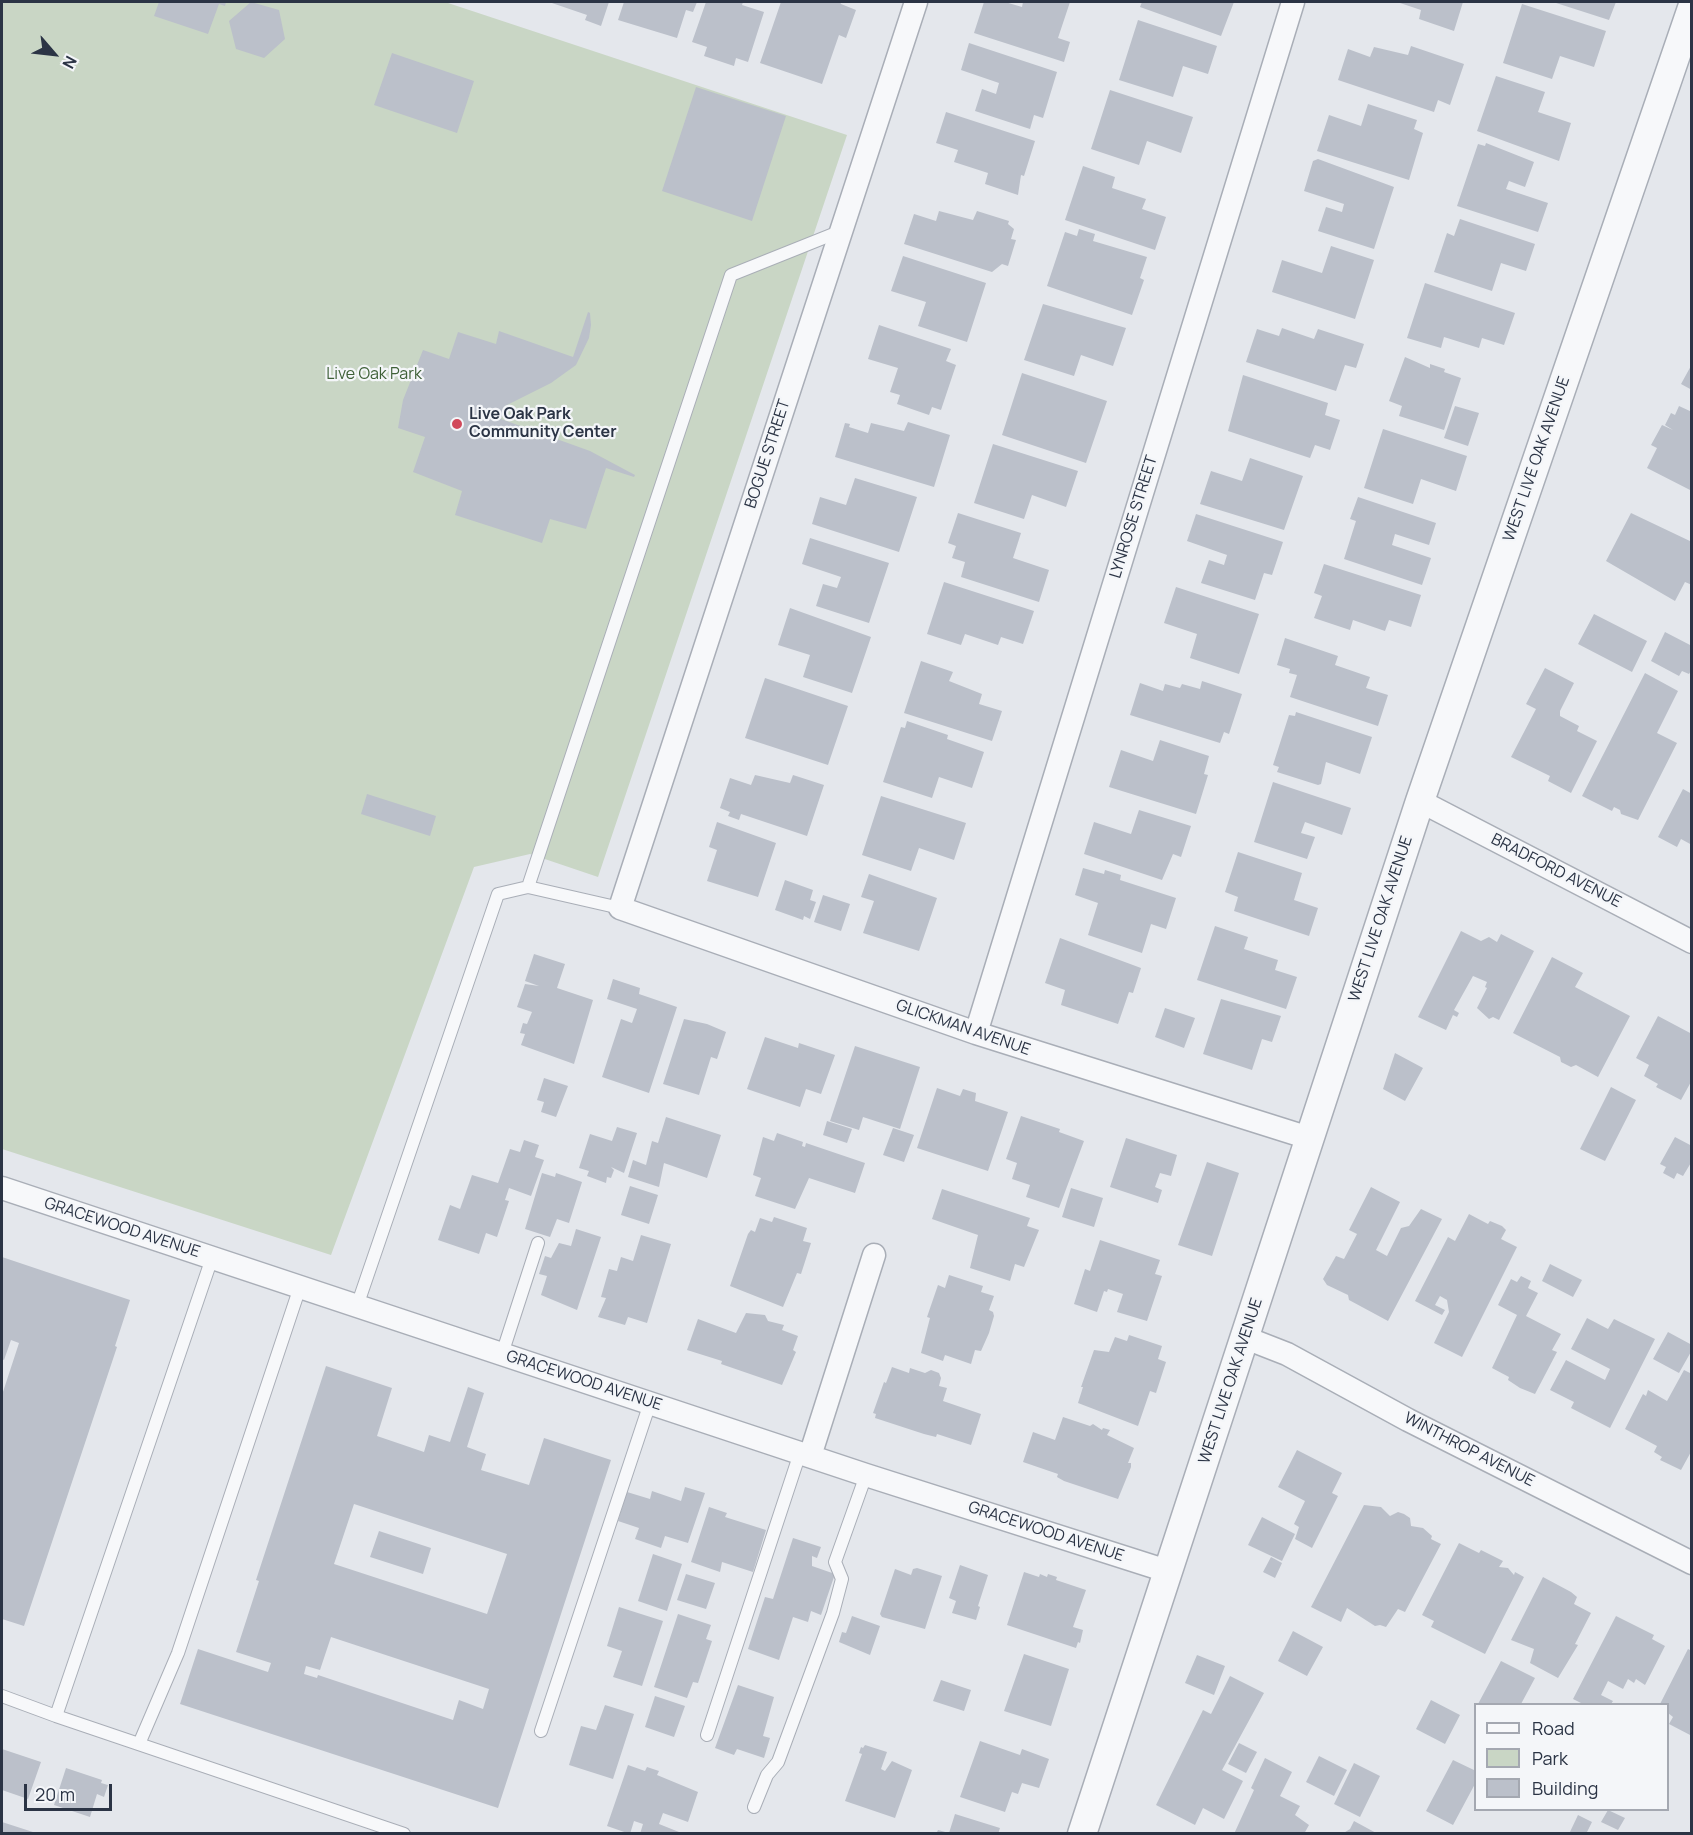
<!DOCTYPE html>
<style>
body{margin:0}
#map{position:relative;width:1693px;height:1835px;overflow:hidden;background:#e4e7ec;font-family:Manrope,sans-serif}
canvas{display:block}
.frame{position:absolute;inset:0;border:3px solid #2b3445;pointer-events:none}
.legend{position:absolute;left:1474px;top:1703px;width:195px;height:108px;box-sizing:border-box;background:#f4f6f9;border:2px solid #a4a8b1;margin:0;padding:8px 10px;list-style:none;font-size:18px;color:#2b3445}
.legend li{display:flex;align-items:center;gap:12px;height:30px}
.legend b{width:30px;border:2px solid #a4a8b1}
.north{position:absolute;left:24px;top:24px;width:60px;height:60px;-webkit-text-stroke:4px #f4f6f9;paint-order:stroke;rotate:118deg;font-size:16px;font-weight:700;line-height:24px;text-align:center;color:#2b3445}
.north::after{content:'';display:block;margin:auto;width:21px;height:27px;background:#2b3445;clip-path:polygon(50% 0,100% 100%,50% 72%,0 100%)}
.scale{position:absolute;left:24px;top:1784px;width:88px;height:27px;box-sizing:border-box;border:3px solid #2b3445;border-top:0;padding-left:8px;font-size:18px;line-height:21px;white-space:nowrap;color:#2b3445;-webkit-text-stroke:4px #f4f6f9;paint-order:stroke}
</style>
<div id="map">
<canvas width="1693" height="1835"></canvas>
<div class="frame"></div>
<ul class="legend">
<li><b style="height:8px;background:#f7f8fa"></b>Road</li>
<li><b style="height:16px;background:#c9d6c5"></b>Park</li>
<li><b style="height:16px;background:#bbc0ca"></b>Building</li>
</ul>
<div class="north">N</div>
<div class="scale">20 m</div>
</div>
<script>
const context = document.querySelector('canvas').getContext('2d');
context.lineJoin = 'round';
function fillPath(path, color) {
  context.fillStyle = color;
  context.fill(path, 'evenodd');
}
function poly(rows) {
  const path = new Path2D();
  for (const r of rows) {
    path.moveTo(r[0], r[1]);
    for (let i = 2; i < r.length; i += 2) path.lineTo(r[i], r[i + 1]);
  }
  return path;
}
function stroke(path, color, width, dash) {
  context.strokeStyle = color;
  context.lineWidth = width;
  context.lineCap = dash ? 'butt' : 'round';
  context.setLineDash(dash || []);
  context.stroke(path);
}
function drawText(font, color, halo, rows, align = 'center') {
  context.font = font + ' Manrope,sans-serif';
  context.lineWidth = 4.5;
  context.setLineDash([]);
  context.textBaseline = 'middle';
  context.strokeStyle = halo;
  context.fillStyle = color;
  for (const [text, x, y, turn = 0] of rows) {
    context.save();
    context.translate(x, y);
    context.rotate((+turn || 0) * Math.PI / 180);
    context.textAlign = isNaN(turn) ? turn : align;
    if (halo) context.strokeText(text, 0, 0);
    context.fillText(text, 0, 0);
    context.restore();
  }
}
fillPath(poly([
 [2,2,445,2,847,135,598,877,530,854,474,867,331,1255,2,1149]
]), '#c9d6c5');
fillPath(poly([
 [159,2,226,2,225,6,219,4,208,34,154,16],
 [251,2,279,10,285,39,264,58,236,49,229,21],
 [549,2,609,2,601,26,585,20,587,15],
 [624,2,697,2,693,12,686,10,677,38,618,20],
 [706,2,743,2,742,5,764,12,748,62,736,58,734,66,704,56,707,47,692,42],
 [781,2,840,2,841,4,856,10,846,38,839,35,822,84,760,63],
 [984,2,1005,2,1022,7,1023,2,1070,2,1058,38,1070,42,1064,62,974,33],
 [1142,2,1234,2,1221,36,1140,7],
 [1397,2,1463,2,1454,31,1419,19,1421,10],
 [1553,2,1616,2,1609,20],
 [1522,4,1606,31,1594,67,1560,56,1552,79,1503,63],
 [1138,20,1217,46,1208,74,1183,66,1173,97,1119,80],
 [969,43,1057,72,1043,118,1034,115,1030,129,975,111,982,89,996,94,999,83,961,70],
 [1411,46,1464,64,1450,105,1438,100,1434,112,1338,80,1348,49,1370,57,1374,47,1408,55],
 [392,53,474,81,457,133,374,105],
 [1496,76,1545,92,1538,112,1571,123,1559,161,1477,131],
 [696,87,786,116,752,221,662,191],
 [1110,90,1193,117,1181,153,1147,141,1139,165,1091,149],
 [1368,104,1417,120,1414,129,1423,133,1409,180,1317,151,1329,115,1361,126],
 [946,112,1035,141,1024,176,1021,175,1018,195,985,184,988,173,954,162,958,150,936,143],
 [1486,143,1534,162,1525,187,1509,181,1506,189,1548,203,1538,232,1457,206,1478,144,1485,146],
 [1318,159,1394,187,1374,249,1318,231,1326,207,1342,212,1344,204,1304,191,1313,161],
 [1083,166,1115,177,1112,188,1146,199,1142,209,1166,217,1155,250,1065,220],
 [939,211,973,220,977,211,1009,221,1008,224,1014,229,1011,239,1016,240,1008,266,1002,264,992,272,904,244,914,214,936,221],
 [1460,219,1535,244,1526,271,1501,263,1492,291,1434,272,1447,233,1454,236],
 [1079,229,1095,234,1093,241,1147,257,1140,278,1144,280,1132,315,1047,286,1065,232,1077,236],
 [1331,246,1374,260,1355,319,1272,292,1282,260,1322,273],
 [903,256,986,283,967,342,918,326,926,302,891,291],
 [1425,283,1515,313,1504,345,1482,338,1479,348,1444,337,1441,348,1407,338],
 [1043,304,1126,328,1113,366,1081,355,1074,376,1024,360],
 [588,312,590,313,591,325,589,338,576,365,551,383,505,406,501,419,590,451,635,475,634,477,606,468,586,529,550,519,542,543,455,515,462,491,413,472,425,437,398,428,403,400,423,350,449,359,458,332,496,344,499,331,573,357],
 [879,325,951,349,946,361,956,365,941,410,932,407,929,415,897,404,900,395,890,392,898,368,868,359],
 [1282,328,1314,339,1318,329,1364,344,1356,368,1345,365,1336,391,1246,362,1257,329,1279,336],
 [1405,357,1430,368,1430,364,1445,369,1444,372,1461,378,1444,430,1399,416,1402,406,1389,401],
 [1692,364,1692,390,1681,384],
 [1022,373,1107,401,1086,463,1002,435],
 [1243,375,1328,403,1325,415,1340,420,1330,450,1315,445,1310,458,1228,431],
 [1455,406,1479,413,1468,446,1444,438],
 [1679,406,1692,412,1692,491,1647,468,1657,448,1651,445,1662,425,1673,430,1665,425,1671,413,1675,415],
 [908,422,950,435,934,487,835,457,845,423,850,424,849,427,868,433,871,423,904,431],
 [1383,429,1467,456,1456,491,1421,479,1413,504,1364,488],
 [993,444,1078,471,1066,507,1032,495,1024,519,974,503],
 [1250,458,1303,476,1284,530,1200,504,1211,471,1242,481],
 [855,478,917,497,899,552,812,524,820,497,846,505],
 [1358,497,1436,523,1429,545,1395,534,1392,545,1431,558,1422,585,1344,559,1356,521,1350,519],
 [958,513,1021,533,1013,558,1049,570,1039,602,961,577,965,562,952,558,956,546,948,543],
 [1631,513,1692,542,1692,585,1685,582,1675,601,1606,561],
 [1196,514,1283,542,1272,575,1264,573,1255,600,1201,583,1209,560,1224,565,1227,555,1187,541],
 [810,538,889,563,869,623,816,606,823,584,837,588,841,577,802,564],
 [1324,564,1421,595,1411,627,1389,620,1385,631,1353,620,1350,630,1314,618,1322,596,1314,593],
 [944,582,1034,611,1023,644,1001,637,998,645,965,634,961,645,927,634],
 [1176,587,1259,614,1239,674,1190,658,1197,634,1164,623],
 [790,608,871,637,852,693,803,677,810,655,778,645],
 [1594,614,1647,641,1632,672,1578,644],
 [1665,632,1692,646,1692,669,1689,674,1682,671,1679,676,1651,661],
 [1285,638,1338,656,1335,665,1370,677,1366,688,1388,695,1378,726,1290,697,1297,675,1289,673,1290,669,1277,665],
 [921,661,953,672,949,681,982,694,979,704,1002,711,992,741,904,713],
 [1545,668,1574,683,1560,711,1560,716,1579,726,1577,731,1597,741,1571,793,1548,781,1550,776,1511,757,1536,709,1526,704],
 [1645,673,1678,691,1657,733,1677,743,1638,820,1621,814,1620,810,1614,807,1612,811,1582,796],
 [765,678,848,706,828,765,745,738],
 [1202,681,1242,694,1229,734,1224,732,1220,743,1130,715,1140,683,1163,691,1165,684,1180,688,1182,684,1200,689],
 [1296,712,1372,737,1360,774,1326,762,1321,784,1318,785,1277,772,1279,767,1273,765,1289,715,1295,716],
 [907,721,948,735,947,739,984,752,972,788,939,777,932,798,883,782,901,727,905,728],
 [1160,740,1209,756,1204,774,1208,775,1196,814,1109,787,1121,750,1153,761],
 [755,775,790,783,793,775,824,785,807,836,741,814,739,820,728,816,730,812,720,808,730,778,751,785],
 [1273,782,1351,808,1342,835,1305,822,1301,833,1315,837,1307,859,1254,842],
 [1683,789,1692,794,1692,845,1681,839,1677,847,1658,837],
 [367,794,436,816,430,836,361,814],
 [881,796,966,823,954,860,919,848,911,871,862,855],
 [1139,810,1191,826,1181,857,1173,854,1162,880,1084,854,1094,822,1131,834],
 [717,822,776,843,758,897,707,881,717,850,709,847],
 [1238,852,1302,873,1294,900,1318,908,1309,936,1234,911,1238,897,1225,892],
 [1083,868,1104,874,1105,870,1121,875,1120,880,1176,898,1166,929,1151,924,1142,953,1088,935,1098,903,1075,895],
 [869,874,937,898,919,951,863,933,874,901,861,897],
 [785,880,813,890,810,900,816,902,810,919,804,916,803,920,775,910],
 [823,895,850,904,841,931,814,922],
 [1215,926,1248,937,1244,949,1278,960,1275,970,1297,977,1286,1009,1197,980],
 [1461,931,1481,941,1489,937,1497,942,1501,934,1534,951,1499,1020,1493,1017,1489,1019,1477,1008,1487,988,1485,987,1487,982,1473,976,1454,1010,1459,1013,1457,1017,1453,1015,1446,1030,1418,1017],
 [1060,938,1141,968,1133,993,1129,992,1118,1024,1061,1005,1065,990,1045,983],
 [534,954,565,964,557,988,593,1000,574,1064,521,1045,525,1034,520,1033,523,1023,527,1024,532,1012,517,1007,525,984,539,986,525,981],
 [1552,957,1583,973,1575,987,1630,1016,1598,1077,1576,1065,1571,1067,1561,1062,1560,1057,1513,1033],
 [613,979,640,988,639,994,677,1007,649,1093,602,1077,621,1019,632,1023,637,1009,607,999],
 [1221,999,1281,1016,1272,1042,1262,1039,1252,1070,1203,1054],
 [1165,1008,1195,1018,1184,1048,1155,1037],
 [1658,1016,1692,1034,1692,1080,1681,1100,1656,1087,1658,1084,1644,1076,1649,1065,1636,1058],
 [684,1019,707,1024,726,1032,717,1059,711,1057,699,1095,663,1084],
 [765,1037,798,1048,799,1043,835,1055,821,1094,806,1089,800,1107,747,1089],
 [855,1046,920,1067,900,1129,863,1117,859,1130,830,1121],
 [1395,1053,1423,1068,1405,1101,1383,1089],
 [544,1078,568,1086,556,1117,541,1112,544,1102,537,1100],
 [1611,1087,1636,1100,1605,1161,1580,1149],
 [937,1088,960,1096,963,1089,976,1093,975,1101,1008,1112,988,1171,917,1148],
 [1021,1116,1060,1129,1059,1132,1084,1141,1059,1208,1026,1197,1030,1185,1012,1179,1017,1163,1006,1159],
 [666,1117,721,1135,707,1178,664,1163,659,1187,628,1177,633,1160,646,1165,652,1141,658,1143],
 [827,1121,852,1129,847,1143,823,1135],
 [617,1127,637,1133,624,1173,611,1167,614,1170,611,1178,607,1177,606,1183,587,1176,589,1171,579,1168,590,1134,612,1141],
 [893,1128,914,1135,904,1162,883,1155],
 [777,1133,803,1142,802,1146,805,1147,806,1143,865,1163,855,1193,809,1178,795,1209,755,1196,761,1178,753,1175,763,1137,774,1141],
 [1675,1137,1692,1146,1692,1161,1683,1176,1677,1173,1674,1179,1663,1173,1666,1167,1660,1164],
 [1126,1138,1177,1155,1171,1176,1160,1173,1155,1187,1162,1190,1158,1203,1110,1187],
 [524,1140,539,1145,535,1157,544,1160,531,1196,509,1188,505,1200,509,1201,497,1237,486,1233,479,1254,438,1240,450,1205,460,1209,472,1175,498,1183,510,1149,520,1152],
 [1207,1162,1239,1173,1212,1256,1178,1245],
 [542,1173,555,1177,556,1173,582,1182,569,1223,557,1219,550,1237,525,1229],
 [630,1186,658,1195,649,1224,621,1215],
 [1371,1187,1400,1202,1376,1250,1387,1256,1401,1228,1409,1226,1421,1209,1442,1219,1388,1321,1349,1300,1348,1295,1327,1285,1323,1279,1336,1256,1344,1259,1357,1234,1349,1230],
 [1071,1188,1103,1198,1094,1227,1062,1217],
 [942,1189,1030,1218,1027,1226,1039,1230,1024,1267,1015,1264,1010,1281,970,1268,978,1235,932,1219],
 [1469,1214,1488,1224,1490,1221,1502,1226,1506,1230,1501,1239,1517,1247,1462,1357,1434,1343,1449,1312,1447,1300,1440,1296,1435,1305,1445,1310,1442,1315,1415,1301,1448,1237,1455,1241],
 [774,1217,807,1228,803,1241,811,1243,801,1274,797,1273,783,1307,730,1286,748,1234,751,1230,755,1232,760,1218,772,1222],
 [576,1229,601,1237,577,1310,541,1295,547,1276,539,1274,545,1256,551,1258,559,1243,571,1246],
 [641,1235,671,1244,647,1323,628,1317,625,1325,598,1317,606,1298,601,1297,609,1269,617,1271,621,1257,633,1261],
 [1100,1240,1160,1260,1155,1274,1162,1276,1147,1321,1117,1312,1123,1294,1108,1289,1107,1292,1104,1291,1097,1312,1074,1304,1085,1269,1090,1271],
 [2,1257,130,1300,115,1346,117,1347,24,1626,2,1619,2,1395,19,1343,11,1340,4,1360,2,1359],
 [1550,1264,1582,1280,1573,1297,1542,1281],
 [949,1275,983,1286,981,1292,994,1296,989,1310,993,1312,994,1316,989,1333,981,1351,975,1350,971,1364,945,1355,943,1361,921,1353,930,1318,927,1317,938,1285,945,1288],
 [1521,1276,1531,1281,1528,1288,1538,1293,1526,1316,1561,1334,1552,1350,1557,1352,1535,1394,1520,1388,1508,1380,1509,1377,1492,1368,1517,1315,1498,1305,1511,1279,1517,1282],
 [746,1313,765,1315,768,1321,784,1325,782,1330,798,1336,793,1350,796,1352,782,1385,721,1364,722,1361,687,1350,698,1319,736,1333],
 [1587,1318,1608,1329,1614,1319,1655,1339,1610,1428,1571,1408,1574,1402,1550,1390,1566,1360,1605,1380,1610,1369,1571,1349],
 [1668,1332,1692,1345,1692,1350,1679,1373,1653,1359],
 [1129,1335,1162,1346,1158,1359,1166,1362,1156,1393,1150,1391,1138,1426,1078,1403,1083,1387,1081,1387,1094,1350,1109,1352,1115,1337,1127,1341],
 [326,1366,392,1388,377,1436,424,1452,429,1435,450,1442,468,1387,484,1393,467,1447,486,1454,481,1470,529,1485,544,1438,611,1460,498,1808,180,1704,198,1649,268,1672,271,1663,236,1652,259,1581,256,1580],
 [354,1504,507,1554,487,1614,334,1564],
 [331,1637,489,1689,483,1709,459,1700,453,1720,318,1675,317,1678,304,1674,306,1666,320,1670],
 [892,1367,909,1373,910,1368,925,1373,931,1370,939,1373,941,1378,939,1386,947,1388,943,1401,981,1414,971,1445,937,1434,936,1437,924,1434,875,1418,876,1414,873,1413,884,1382,886,1383],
 [1684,1370,1692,1374,1692,1450,1681,1470,1660,1460,1662,1457,1654,1452,1657,1446,1625,1429,1643,1394,1646,1396,1648,1390,1667,1401],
 [1063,1417,1090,1426,1093,1424,1102,1430,1103,1428,1110,1430,1107,1435,1134,1448,1128,1463,1131,1463,1131,1467,1118,1499,1064,1481,1057,1477,1058,1474,1023,1462,1033,1432,1055,1440],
 [1297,1450,1342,1473,1332,1493,1338,1496,1312,1548,1295,1539,1299,1527,1294,1524,1305,1501,1278,1487],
 [685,1487,705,1493,688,1543,665,1536,661,1548,635,1539,639,1528,618,1521,627,1492,650,1499,652,1491,681,1501],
 [1364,1505,1381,1507,1390,1516,1398,1512,1404,1514,1410,1518,1411,1526,1423,1528,1432,1536,1431,1539,1441,1544,1405,1612,1398,1609,1386,1627,1380,1625,1375,1626,1347,1608,1341,1622,1311,1607],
 [709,1507,727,1513,725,1517,766,1530,753,1572,722,1562,720,1572,691,1562],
 [1262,1517,1295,1534,1282,1561,1248,1545],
 [379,1531,431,1548,423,1574,370,1557],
 [793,1538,821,1547,817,1558,812,1556,812,1566,835,1574,821,1615,811,1611,808,1622,793,1617,779,1660,748,1649,765,1597,773,1599],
 [1459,1543,1479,1553,1481,1550,1503,1561,1499,1567,1508,1568,1514,1575,1515,1572,1524,1577,1485,1654,1431,1627,1434,1621,1422,1615],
 [653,1554,682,1564,667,1611,638,1601],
 [1271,1557,1282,1563,1275,1578,1263,1572],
 [960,1565,988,1575,978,1606,980,1607,976,1620,952,1613,956,1601,949,1598],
 [917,1568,942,1576,925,1629,882,1617,880,1614,895,1569,911,1575,913,1569],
 [1024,1572,1039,1577,1040,1574,1047,1577,1048,1574,1057,1577,1056,1580,1086,1590,1073,1627,1083,1630,1080,1643,1078,1642,1076,1648,1007,1625],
 [686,1574,715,1583,706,1609,677,1600],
 [1543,1577,1571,1592,1577,1597,1574,1604,1591,1613,1575,1644,1578,1645,1558,1678,1530,1663,1534,1649,1511,1640],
 [619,1607,663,1621,642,1686,613,1677,622,1651,607,1646],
 [678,1614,711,1625,706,1639,712,1641,698,1683,693,1682,687,1698,654,1687],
 [852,1616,880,1626,870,1655,839,1642,842,1632,846,1633],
 [1616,1616,1654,1635,1652,1639,1665,1646,1645,1685,1636,1679,1634,1683,1628,1679,1623,1689,1608,1681,1601,1695,1613,1701,1611,1704,1583,1704,1573,1699],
 [1293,1631,1323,1647,1307,1676,1278,1661],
 [1688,1649,1692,1651,1692,1736,1669,1724,1673,1717,1668,1713,1668,1704,1660,1704],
 [1024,1654,1069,1669,1051,1726,1004,1711],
 [1197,1655,1225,1666,1214,1695,1185,1683],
 [1501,1661,1535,1678,1521,1704,1478,1704],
 [1230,1676,1264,1693,1222,1770,1243,1781,1224,1819,1203,1808,1195,1825,1156,1805,1203,1710,1211,1714],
 [941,1680,971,1690,964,1711,933,1701],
 [738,1685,774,1697,763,1736,770,1738,764,1758,737,1749,734,1755,715,1748],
 [655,1696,685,1706,674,1737,645,1727],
 [1431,1700,1460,1715,1445,1744,1416,1729],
 [605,1705,634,1714,613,1779,569,1765,581,1726,596,1730],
 [980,1741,1020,1755,1022,1749,1049,1759,1039,1788,1022,1783,1018,1794,1012,1792,1005,1812,960,1797],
 [1239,1743,1257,1752,1246,1773,1228,1764],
 [865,1745,887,1752,881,1769,885,1771,892,1761,912,1770,895,1818,845,1801,862,1754,859,1753,861,1747,863,1748],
 [2,1749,41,1762,28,1799,2,1790],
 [1319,1756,1347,1770,1334,1796,1306,1782],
 [1265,1758,1292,1772,1280,1796,1300,1806,1295,1815,1309,1825,1304,1834,1234,1834,1254,1790,1251,1788],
 [1453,1760,1476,1771,1476,1782,1453,1825,1426,1811],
 [1354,1763,1380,1776,1360,1817,1334,1804],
 [628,1765,645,1771,647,1767,659,1771,657,1775,698,1792,688,1822,663,1813,659,1824,684,1834,640,1834,643,1824,634,1821,630,1834,607,1826],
 [66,1768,102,1780,101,1783,108,1785,104,1797,97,1794,90,1817,54,1805],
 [1608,1810,1625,1818,1618,1830,1601,1822],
 [955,1814,1000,1828,998,1834,936,1834,938,1830,949,1833],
 [1578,1815,1592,1822,1586,1834,1569,1834],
 [1354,1821,1378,1834,1342,1834,1350,1829],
 [2,1822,36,1833,36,1834,2,1834]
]), '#bbc0ca');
const service = poly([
 [528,887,731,275,841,231],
 [212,1258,56,1716,404,1834],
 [357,1306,498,894,528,887,620,908],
 [502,1354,538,1243],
 [2,1696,56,1716],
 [541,1731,650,1403],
 [707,1735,800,1453],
 [139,1744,178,1653,300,1287],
 [754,1807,767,1775,778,1762,833,1613,842,1579,835,1562,866,1475]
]);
const minor = poly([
 [916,2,620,908,976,1033,1309,1138],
 [1420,801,1692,942],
 [976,1033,1293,2],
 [2,1188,866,1475,1167,1571],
 [1246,1338,1287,1354,1408,1420,1692,1563],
 [810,1456,874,1255]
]);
const tertiary = poly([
 [1082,1834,1420,801,1692,8]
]);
stroke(service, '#a9aeb7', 14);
stroke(minor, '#a9aeb7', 25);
stroke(tertiary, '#a9aeb7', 31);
stroke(service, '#f7f8fa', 12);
stroke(minor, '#f7f8fa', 22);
stroke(tertiary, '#f7f8fa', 28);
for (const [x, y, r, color] of [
 [457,424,6,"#d1495b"]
]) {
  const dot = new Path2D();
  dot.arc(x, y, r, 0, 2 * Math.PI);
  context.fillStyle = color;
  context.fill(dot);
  stroke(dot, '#f4f6f9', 2);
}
drawText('16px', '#3f6138', '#f4f6f9', [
 ["Live Oak Park",374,375]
]);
drawText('bold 16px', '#2b3445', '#f4f6f9', [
 ["Live Oak Park",469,415],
 ["Community Center",469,433]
], 'left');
drawText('16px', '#2b3445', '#f4f6f9', [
 ["BOGUE STREET",768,454,-72],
 ["WEST LIVE OAK AVENUE",1537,459,-71],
 ["LYNROSE STREET",1134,517,-73],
 ["BRADFORD AVENUE",1556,871,27],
 ["WEST LIVE OAK AVENUE",1381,919,-72],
 ["GLICKMAN AVENUE",963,1028,19],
 ["GRACEWOOD AVENUE",122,1228,18],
 ["GRACEWOOD AVENUE",584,1381,18],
 ["WEST LIVE OAK AVENUE",1231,1381,-72],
 ["WINTHROP AVENUE",1469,1450,27],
 ["GRACEWOOD AVENUE",1046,1532,18]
]);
</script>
